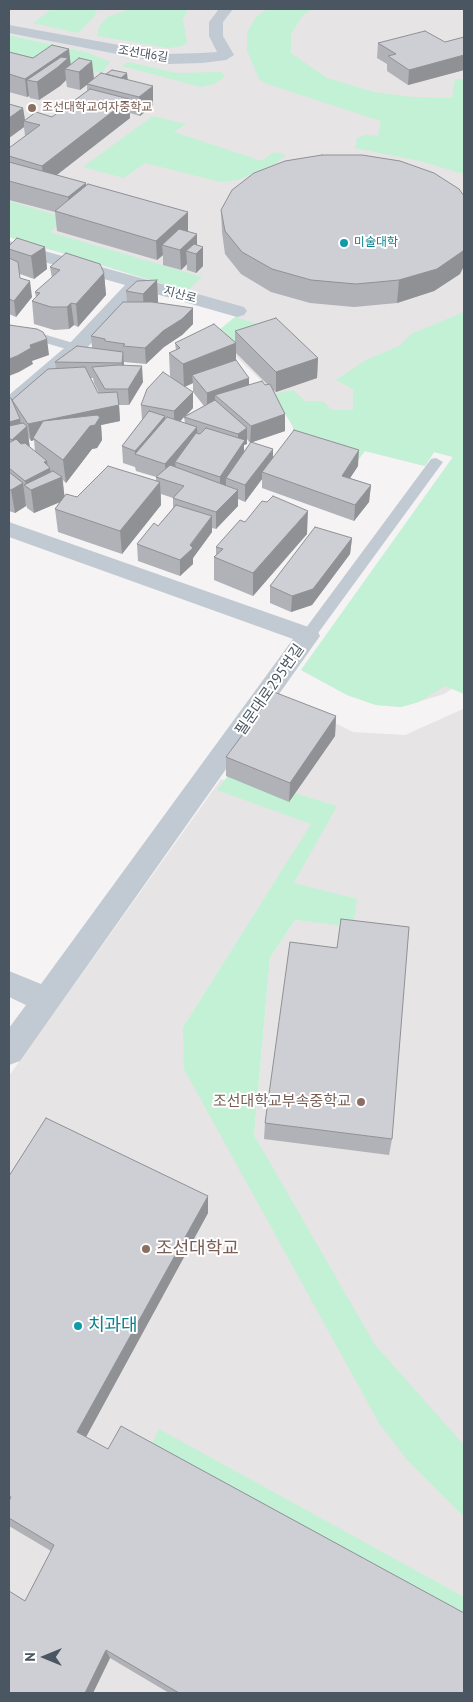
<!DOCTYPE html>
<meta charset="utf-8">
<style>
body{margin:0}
#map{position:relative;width:473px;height:1702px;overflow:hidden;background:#f5f3f3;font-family:"PT Sans",sans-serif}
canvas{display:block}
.frame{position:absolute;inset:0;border:10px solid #4a5661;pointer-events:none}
.north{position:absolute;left:20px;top:1632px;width:50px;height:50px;-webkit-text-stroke:4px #fff;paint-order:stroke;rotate:270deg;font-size:14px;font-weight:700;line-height:20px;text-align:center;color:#4a5661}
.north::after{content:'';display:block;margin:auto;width:18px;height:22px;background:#4a5661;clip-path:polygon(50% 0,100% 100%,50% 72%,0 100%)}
</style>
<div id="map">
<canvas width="473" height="1702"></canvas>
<div class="frame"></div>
<div class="north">N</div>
</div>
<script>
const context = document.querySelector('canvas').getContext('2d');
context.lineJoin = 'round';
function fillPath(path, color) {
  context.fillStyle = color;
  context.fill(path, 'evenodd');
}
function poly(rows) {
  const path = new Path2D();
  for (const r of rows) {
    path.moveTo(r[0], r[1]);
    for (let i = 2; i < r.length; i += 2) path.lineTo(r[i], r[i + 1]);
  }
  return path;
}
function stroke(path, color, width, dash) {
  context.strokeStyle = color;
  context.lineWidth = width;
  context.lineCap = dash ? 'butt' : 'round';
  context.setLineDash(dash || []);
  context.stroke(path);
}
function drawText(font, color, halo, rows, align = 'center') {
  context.font = font + ' "PT Sans","Noto Sans KR",sans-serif';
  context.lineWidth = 4;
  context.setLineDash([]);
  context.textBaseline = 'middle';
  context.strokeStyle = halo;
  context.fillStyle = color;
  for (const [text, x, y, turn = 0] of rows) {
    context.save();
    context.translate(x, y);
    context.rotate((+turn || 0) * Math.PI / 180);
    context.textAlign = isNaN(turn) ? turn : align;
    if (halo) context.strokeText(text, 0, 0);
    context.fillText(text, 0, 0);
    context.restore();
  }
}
fillPath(poly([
 [9,9,464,9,464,681,444,694,401,707,376,705,347,695,301,670,453,457,434,452,425,466,365,451,358,460,297,439,292,425,272,391,231,352,235,317,244,309,9,237,9,50,86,52,9,35],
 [287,699,353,732,405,735,463,709,464,703,464,1693,9,1693,9,1076,221,779,316,817,183,1027,276,1176,254,1135,270,958,295,920,353,926,294,883,336,806,230,773]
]), '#e6e4e5');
fillPath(poly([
 [52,9,93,9,97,10,94,17,78,33,33,23],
 [130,9,188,9,183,19,187,42,182,46,169,48,97,36,99,27,107,17],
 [268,9,313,9,303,15,291,34,291,53,327,78,374,92,412,97,452,98,455,79,464,79,464,174,420,161,355,148,357,138,366,135,378,136,381,121,267,84,259,79,247,50,247,33,256,17],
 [9,35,86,52,110,62,102,73,52,61,9,66],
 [128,62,177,73,221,72,225,77,214,84,201,87,122,66],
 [153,116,186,124,174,132,262,161,274,152,286,155,275,164,238,180,221,182,145,163,124,178,83,167],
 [9,201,66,218,50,232,202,277,187,291,9,237],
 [464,312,464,694,445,686,419,702,401,707,376,705,347,695,301,670,453,457,434,452,425,466,365,451,358,460,297,439,292,425,273,394,293,390,305,401,322,401,332,410,353,410,353,389,336,380,366,360,399,346,411,334],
 [235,317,261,325,231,352,209,338],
 [230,773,337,806,294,883,357,899,353,927,295,920,270,958,254,1135,375,1345,464,1445,464,1517,408,1461,379,1423,184,1069,183,1027,311,824,217,790],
 [159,1429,464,1597,464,1619,151,1446]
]), '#c3f1d5');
fillPath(poly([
 [9,324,80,345,82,348,76,352,9,332,9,324],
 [436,458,443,462,313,640,303,640,300,636,303,632,431,459,436,458]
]), '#c1cad2');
fillPath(poly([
 [219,9,233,9,223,22,223,36,234,55,226,60,202,63,168,64,9,33,9,25,168,54,202,53,217,52,209,36,209,22,219,9],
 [9,241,244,307,247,311,244,315,237,317,142,290,83,352,16,409,9,411,9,395,69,344,125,285,9,252,9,241],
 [9,522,317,630,320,636,20,1061,9,1065,9,1028,26,1005,9,997,9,971,41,984,293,639,9,537,9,522]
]), '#c1cad2');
fillPath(poly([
 [464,37,464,70,408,85,387,71,387,64,377,58,378,43,445,42],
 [9,52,33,58,70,64,94,79,106,74,127,73,127,80,153,105,140,116,130,113,130,118,56,175,86,186,188,231,197,245,203,247,203,266,196,273,187,270,187,264,181,270,163,265,163,255,157,260,57,231,55,212,9,200,9,148,25,136,24,127,9,138,9,104,23,108,25,120,52,117,87,91,87,85,80,90,67,87,66,80,60,86,39,100,30,98,29,96,27,97,9,92],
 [221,210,460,274,434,291,397,303,354,307,310,303,271,292,241,274,225,254,222,232],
 [9,246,45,247,47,269,34,279,20,274,20,278,32,297,16,317,9,314],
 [50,267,104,273,106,295,78,327,74,325,69,329,54,330,34,324,32,301,36,297,35,292,52,278],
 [157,280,158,302,157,303,193,308,193,324,182,335,164,347,146,364,124,362,124,360,124,365,143,382,129,405,119,405,120,421,101,425,102,440,97,448,92,449,66,483,63,480,64,495,77,497,156,481,156,477,136,471,135,467,123,463,122,446,142,420,141,405,174,380,170,376,169,353,176,350,175,343,235,342,235,331,318,358,317,378,276,392,273,390,285,414,285,431,252,442,273,457,358,466,350,478,371,485,369,502,354,521,262,488,262,479,245,502,238,499,238,506,216,529,212,528,212,532,193,558,193,564,180,576,138,561,137,544,158,526,173,508,173,498,161,494,161,505,122,554,58,532,55,509,60,502,34,513,27,508,25,501,26,506,15,513,9,511,9,398,13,404,12,400,56,368,55,362,92,348,91,336,127,302,126,291],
 [236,353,268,385,249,385,236,360],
 [91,378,93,378,94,383,99,393,98,393],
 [193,383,193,392,204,406,186,416,193,408,185,387],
 [184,417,185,423,180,422],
 [28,437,31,441,34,440,35,451,30,447],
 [247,439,250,443,244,451,244,445,247,444],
 [245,522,307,534,253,596,214,580,214,557,216,555,216,547],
 [352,538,350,554,312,605,291,612,270,603,270,586],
 [336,716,335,736,289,802,226,776,226,757],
 [265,1123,392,1139,389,1155,264,1139],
 [9,1176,208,1213,86,1437,464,1693,169,1693,110,1658,93,1693,9,1693,25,1601,51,1551,9,1526]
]), '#b0b2b7');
fillPath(poly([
 [69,49,71,67,65,69,66,80,60,86,39,100,37,82,27,80,29,96,27,97,25,79],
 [464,55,464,70,408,85,409,70],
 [92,61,94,79,80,90,79,72],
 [127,73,128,82,117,81],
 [153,86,153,105,140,116,139,97],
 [129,99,130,118,44,185,42,166],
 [23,108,25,121,24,121,24,127,9,138,9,118],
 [86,183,87,202,70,217,68,197],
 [188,212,188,232,162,245,163,255,157,260,156,241],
 [197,234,197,252,203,247,203,266,196,273,196,254,186,251,187,264,181,270,180,250],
 [45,247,47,269,34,279,31,256],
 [464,249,464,266,460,274,434,291,397,303,399,280],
 [104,273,106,295,78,327,76,304],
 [20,278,30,281,32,297,16,317,14,301],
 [157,280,158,302,144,317,143,294],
 [71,303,74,325,69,329,67,307],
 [193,308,193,324,182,335,164,347,146,364,145,348,163,331],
 [47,339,49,355,32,361,33,364,19,372,9,376,9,359,30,345],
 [236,343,236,366,192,375,193,383,184,387,183,364],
 [123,352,124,368,123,379,122,363],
 [318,358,317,378,276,392,276,372],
 [142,366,143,382,129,405,128,389],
 [249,378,249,394,215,395,215,406,207,409,207,393],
 [193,392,193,408,174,427,174,411],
 [119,405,120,421,101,425,102,440,97,448,92,449,66,483,63,460,33,438,34,440,31,441,28,424],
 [285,414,285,431,250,443,251,426],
 [165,416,165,432,135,455,135,451],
 [20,419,22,431,27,426,30,449,15,463,12,440,9,438,9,422],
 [197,427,198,444,175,462,176,469,166,480,165,464],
 [247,428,247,444,244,445,244,457,226,478,226,485,220,493,220,477,238,450,238,434],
 [273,449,273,466,262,472,262,479,245,502,245,485],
 [359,450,358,466,341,492,342,476],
 [47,461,48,469,50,468,52,481,62,477,65,500,34,513,31,490,26,487,25,481,44,462],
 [160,482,161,505,122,554,120,531],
 [23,483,26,506,15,513,11,490],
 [371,485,369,502,354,521,355,505],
 [238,490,238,506,216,529,216,512],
 [308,511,307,534,253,596,253,573],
 [212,516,212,532,193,558,193,564,180,576,180,560],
 [352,538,350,554,312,605,291,612,292,596],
 [336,716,335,736,289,802,290,783],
 [208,1196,208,1213,81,1446,77,1432],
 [106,1650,110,1658,93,1693,85,1693]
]), '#909195');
const building = poly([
 [425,31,445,42,464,37,464,55,409,70,388,56,396,54,378,43,425,31],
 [52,45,69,49,25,79,9,74,9,52,33,58,52,45],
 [61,57,68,58,58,67,37,82,27,80,61,57],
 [79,58,92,61,79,72,65,69,79,58],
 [112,70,127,73,121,78,106,74,112,70],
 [101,73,153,86,139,97,87,84,101,73],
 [90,89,129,99,42,166,9,156,9,148,40,125,24,121,36,112,52,117,90,89],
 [9,104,23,108,9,118,9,104],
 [322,155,362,155,400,161,434,173,459,189,464,196,464,249,463,251,437,269,399,280,356,284,311,280,272,269,242,252,225,231,221,210,232,190,254,173,285,161,322,155],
 [9,162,86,183,68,197,9,181,9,162],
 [88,184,188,212,156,241,55,211,88,184],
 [179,229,197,234,180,250,162,245,179,229],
 [17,238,45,247,31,256,9,249,9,246,17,238],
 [194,244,203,247,196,254,186,251,194,244],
 [66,253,100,264,104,273,76,304,71,303,67,307,51,307,32,301,40,293,35,292,60,270,50,267,66,253],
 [9,258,18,262,20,278,30,281,14,301,9,299,9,258],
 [157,280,143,294,126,291,137,281,157,280],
 [123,302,152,302,193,308,182,319,163,331,145,348,123,346,125,344,105,341,105,339,91,336,123,302],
 [276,318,318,358,276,372,235,331,276,318],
 [214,324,236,343,183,364,169,353,180,348,175,343,214,324],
 [9,325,37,329,43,332,47,339,30,345,31,348,17,356,9,359,9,325],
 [77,346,123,352,122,363,55,362,77,346],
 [236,360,249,378,207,393,192,375,236,360],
 [118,365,142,366,128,389,105,389,92,367,118,365],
 [85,367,98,393,117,392,119,405,28,424,12,400,48,369,85,367],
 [163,372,193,392,174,411,141,405,147,389,163,372],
 [262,381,265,385,270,384,285,414,251,426,215,395,262,381],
 [9,398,11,398,20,419,9,422,9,398],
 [215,400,247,428,238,434,184,417,215,400],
 [149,411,165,416,144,441,135,451,122,446,149,411],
 [97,415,100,417,95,425,90,426,63,460,33,438,43,421,97,415],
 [167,417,197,427,165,464,135,454,167,417],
 [23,423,27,426,12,440,9,438,9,426,23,423],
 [206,428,245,440,220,477,175,462,196,433,200,434,206,428],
 [294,430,359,450,342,476,371,485,355,505,262,472,294,430],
 [16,439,21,444,25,443,47,461,44,462,50,468,25,481,9,468,9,443,16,439],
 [251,442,273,449,245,485,226,478,251,442],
 [170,465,238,490,216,512,173,498,184,486,156,477,170,465],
 [108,466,160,482,120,531,55,509,66,494,77,497,108,466],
 [53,471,62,477,31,490,24,485,53,471],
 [9,472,23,483,11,490,9,489,9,472],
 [273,496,308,511,253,573,214,557,223,549,216,547,240,520,245,522,262,501,267,502,273,496],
 [176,505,212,516,190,545,193,548,180,560,137,544,154,523,158,526,176,505],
 [315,527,352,538,313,589,292,596,270,586,315,527],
 [274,692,336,716,290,783,226,757,274,692],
 [341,919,409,927,392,1139,265,1123,290,942,337,948,341,919],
 [46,1118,208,1196,77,1432,108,1449,121,1426,464,1613,464,1693,179,1693,106,1650,85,1693,9,1693,9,1591,25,1601,54,1545,9,1518,9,1501,11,1497,9,1496,9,1176,46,1118]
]);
fillPath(building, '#cdcfd5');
stroke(building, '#909195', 1);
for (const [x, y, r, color] of [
 [32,108,5,"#8d6e63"],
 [344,243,5,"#0f9aa8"],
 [361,1102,5,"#8d6e63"],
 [146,1249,5,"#8d6e63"],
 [78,1326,5,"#0f9aa8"]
]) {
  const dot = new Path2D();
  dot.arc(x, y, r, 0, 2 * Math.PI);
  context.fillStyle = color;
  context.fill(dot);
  stroke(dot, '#fff', 2);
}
drawText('12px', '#4a5661', '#fff', [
 ["조선대6길",143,54,9],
 ["지산로",180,295,15]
]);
drawText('12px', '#785e54', '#fff', [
 ["조선대학교여자중학교",42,108]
], 'left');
drawText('12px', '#0d838f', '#fff', [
 ["미술대학",354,243]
], 'left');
drawText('15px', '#4a5661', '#fff', [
 ["필문대로295번길",270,690,-55]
]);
drawText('15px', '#785e54', '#fff', [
 ["조선대학교부속중학교",351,1102]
], 'right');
drawText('18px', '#785e54', '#fff', [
 ["조선대학교",156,1249]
], 'left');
drawText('18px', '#0d838f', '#fff', [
 ["치과대",88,1326]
], 'left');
</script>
